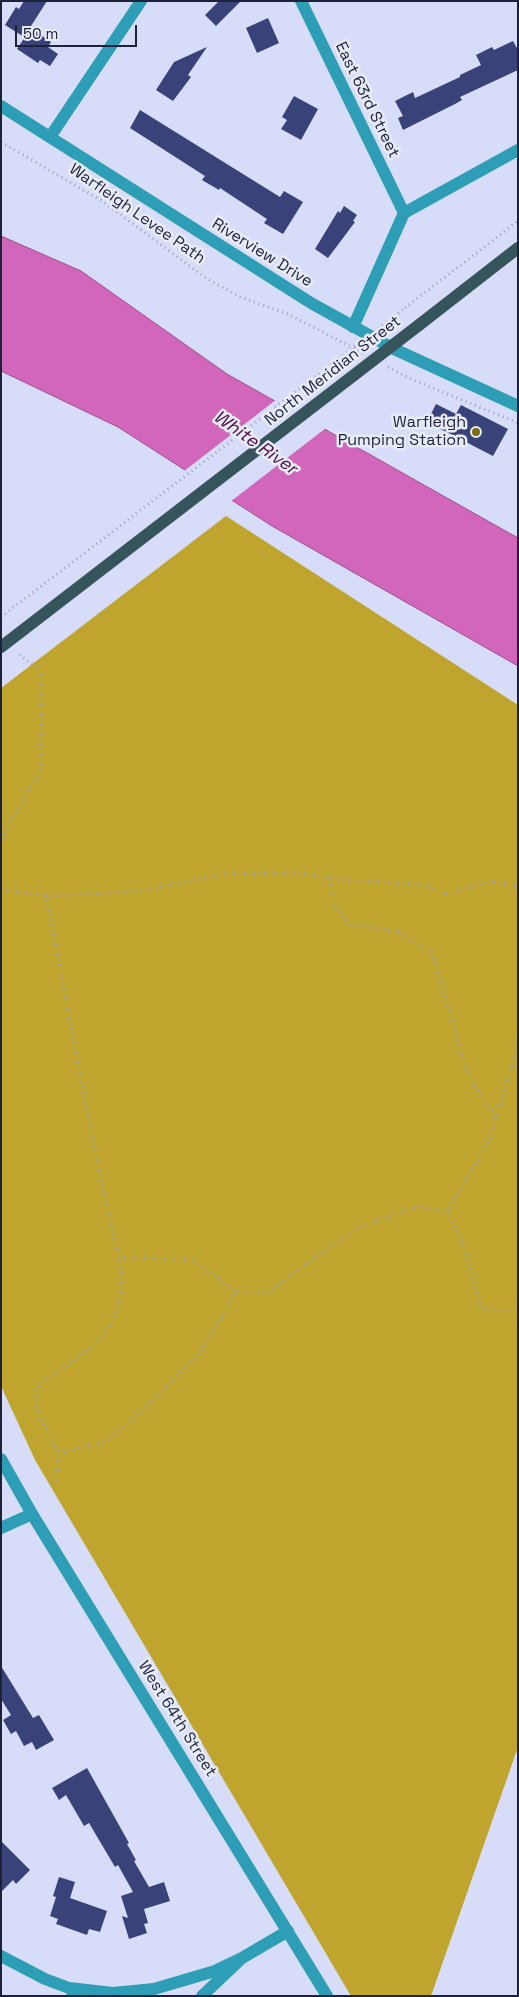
<!DOCTYPE html>
<style>
body{margin:0}
#map{position:relative;width:519px;height:1997px;overflow:hidden;background:#d7ddf8;font-family:"Space Grotesk",sans-serif}
canvas{display:block}
.frame{position:absolute;inset:0;border:2px solid #1d213a;pointer-events:none}
.scale{position:absolute;left:15px;top:25px;width:122px;height:22px;box-sizing:border-box;border:2px solid #1d213a;border-top:0;padding-left:6px;font-size:15px;line-height:18px;white-space:nowrap;color:#1d213a;-webkit-text-stroke:4px #e7ebf8;paint-order:stroke}
</style>
<div id="map">
<canvas width="519" height="1997"></canvas>
<div class="frame"></div>
<div class="scale">50 m</div>
</div>
<script>
const context = document.querySelector('canvas').getContext('2d');
context.lineJoin = 'round';
function fillPath(path, color) {
  context.fillStyle = color;
  context.fill(path, 'evenodd');
}
function poly(rows) {
  const path = new Path2D();
  for (const r of rows) {
    path.moveTo(r[0], r[1]);
    for (let i = 2; i < r.length; i += 2) path.lineTo(r[i], r[i + 1]);
  }
  return path;
}
function stroke(path, color, width, dash) {
  context.strokeStyle = color;
  context.lineWidth = width;
  context.lineCap = dash ? 'butt' : 'round';
  context.setLineDash(dash || []);
  context.stroke(path);
}
function drawText(font, color, halo, rows, align = 'center') {
  context.font = font + ' "Space Grotesk",sans-serif';
  context.lineWidth = 5;
  context.setLineDash([]);
  context.textBaseline = 'middle';
  context.strokeStyle = halo;
  context.fillStyle = color;
  for (const [text, x, y, turn = 0] of rows) {
    context.save();
    context.translate(x, y);
    context.rotate((+turn || 0) * Math.PI / 180);
    context.textAlign = isNaN(turn) ? turn : align;
    if (halo) context.strokeText(text, 0, 0);
    context.fillText(text, 0, 0);
    context.restore();
  }
}
fillPath(poly([
 [226,516,518,705,518,1747,431,1996,351,1996,35,1460,1,1386,1,688]
]), '#bfa52e');
const water = poly([
 [1,236,81,271,227,374,518,538,518,666,272,526,118,427,1,371,1,236]
]);
fillPath(water, '#d166bb');
stroke(water, '#9b5194', 1);
fillPath(poly([
 [277,399,326,428,230,502,183,472]
]), '#d7ddf8');
fillPath(poly([
 [24,1,47,1,24,37,5,25,16,7,19,9],
 [219,1,241,1,216,26,205,15],
 [268,18,279,43,257,53,246,28],
 [31,28,51,42,48,47,58,54,50,66,40,60,38,63,17,49],
 [513,41,518,50,518,70,460,97,462,100,455,104,403,130,398,118,403,116,395,101,413,92,415,98,460,77,460,75,481,65,476,55,492,47,494,50],
 [207,47,188,75,191,77,173,101,156,90,174,62],
 [294,96,318,109,301,140,281,129,287,120,282,117],
 [140,110,280,197,284,191,303,202,283,234,264,223,267,219,220,188,219,190,202,180,205,176,130,128],
 [344,206,357,215,353,221,355,222,328,258,315,249,338,211,340,213],
 [436,404,456,414,461,405,508,429,493,456,427,422],
 [1,1666,33,1718,39,1715,54,1740,36,1750,32,1742,24,1746,16,1731,11,1734,3,1720,11,1715,1,1699],
 [87,1768,129,1843,127,1844,136,1860,134,1861,149,1887,164,1882,170,1901,144,1909,148,1923,144,1924,147,1933,129,1939,122,1916,128,1918,121,1896,133,1892,118,1865,115,1867,89,1823,84,1826,66,1795,59,1800,52,1788],
 [1,1841,30,1870,16,1884,13,1880,1,1892],
 [59,1877,75,1882,70,1898,107,1911,100,1932,89,1929,87,1935,56,1924,58,1919,50,1916,56,1897,53,1896]
]), '#3a427a');
stroke(poly([
 [1,142,102,201,206,278,240,297,288,314,363,353],
 [405,308,518,221],
 [388,367,409,378,518,423],
 [1,839,42,767,41,671,17,653],
 [330,879,333,901,349,924,401,932,433,955,465,1066,483,1101,497,1116],
 [1,890,51,896,139,891,226,874,299,873,336,879,426,885,445,894,492,881,518,886],
 [46,895,101,1182,122,1270,121,1296,112,1323,93,1347,40,1383,36,1396,38,1415,59,1453,56,1486],
 [447,1212,488,1143,515,1056,518,1033],
 [119,1258,190,1259,236,1292,267,1293,357,1228,418,1206,447,1212,462,1241,482,1310,518,1311],
 [59,1453,107,1441,146,1407,200,1353,236,1292]
]), '#9ca1bc', 3, [1, 4]);
stroke(poly([
 [301,1,404,213],
 [1,106,311,303,394,349,518,406],
 [50,137,141,1],
 [353,327,404,213,518,150],
 [1,1459,32,1514,327,1996],
 [1,1528,32,1514],
 [1,1956,45,1979,69,1988,74,1993],
 [69,1988,113,1993,154,1989,215,1971,242,1958],
 [202,1996,242,1958,288,1931]
]), '#2e9eb7', 12);
stroke(poly([
 [419,325,518,248]
]), '#36545c', 12);
stroke(poly([
 [1,617,405,308]
]), '#9ca1bc', 3, [1, 4]);
stroke(poly([
 [1,647,419,325]
]), '#36545c', 12);
for (const [x, y, r, color] of [
 [476,432,5,"#806c07"]
]) {
  const dot = new Path2D();
  dot.arc(x, y, r, 0, 2 * Math.PI);
  context.fillStyle = color;
  context.fill(dot);
  stroke(dot, '#e7ebf8', 2);
}
drawText('16px', '#1d213a', '#e7ebf8', [
 ["East 63rd Street",367,100,64],
 ["Warfleigh Levee Path",137,214,35],
 ["Riverview Drive",262,253,32],
 ["North Meridian Street",333,371,-38],
 ["West 64th Street",177,1719,58]
]);
drawText('16px', '#1d213a', '#e7ebf8', [
 ["Warfleigh",466,423],
 ["Pumping Station",466,441]
], 'right');
drawText('italic 18px', '#500c45', '#e7ebf8', [
 ["White River",255,443,35]
]);
</script>
